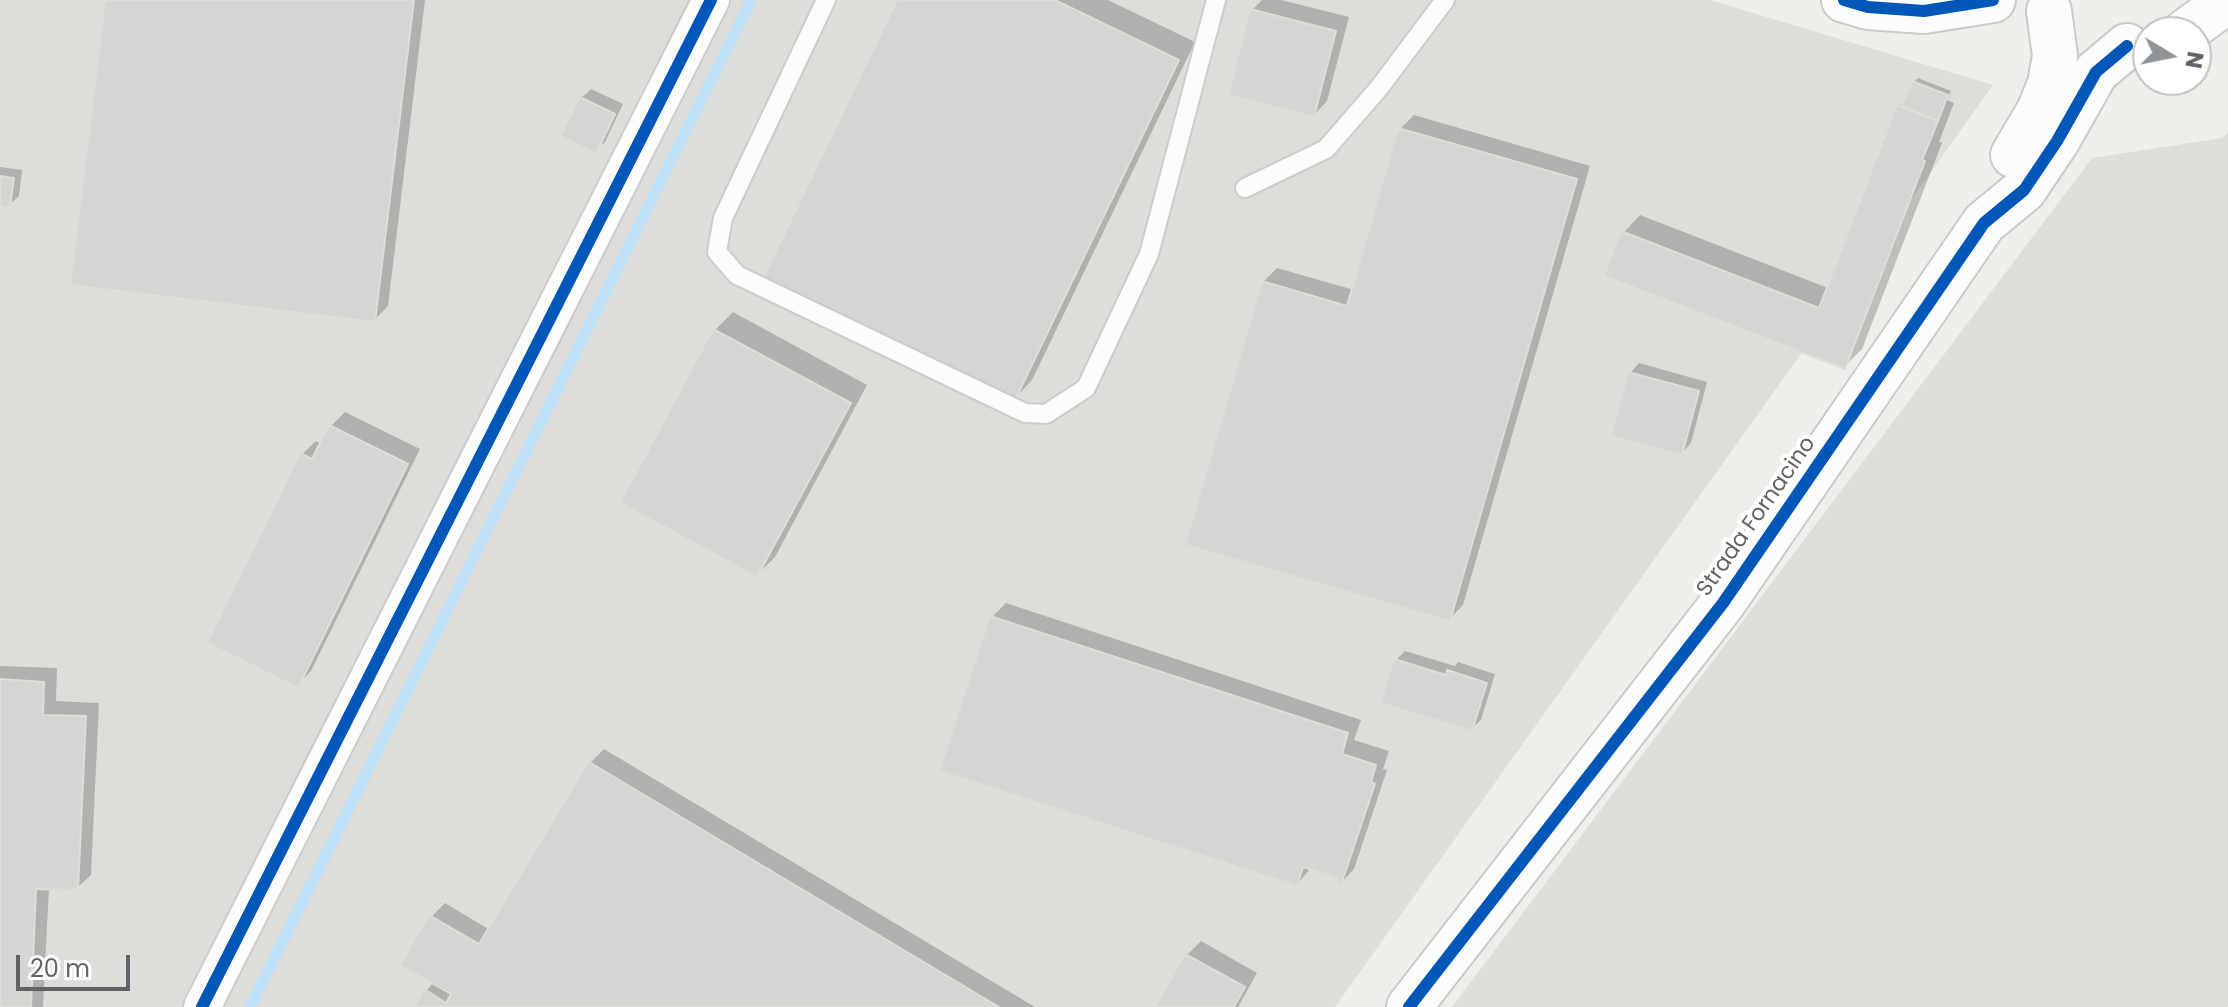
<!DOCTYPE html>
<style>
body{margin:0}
#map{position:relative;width:2228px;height:1007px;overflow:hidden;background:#efeeea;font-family:Poppins,sans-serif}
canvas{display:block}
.north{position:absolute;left:2132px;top:16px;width:80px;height:80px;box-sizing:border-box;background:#fff;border:2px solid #bfc1c3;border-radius:50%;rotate:100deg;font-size:22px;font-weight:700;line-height:32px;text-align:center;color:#5f6368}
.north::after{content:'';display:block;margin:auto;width:28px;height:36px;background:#919496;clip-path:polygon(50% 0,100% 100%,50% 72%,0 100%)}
.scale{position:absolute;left:16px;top:955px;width:114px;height:36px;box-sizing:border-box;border:4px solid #5f6368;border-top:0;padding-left:10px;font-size:24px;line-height:28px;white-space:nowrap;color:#5f6368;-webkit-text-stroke:6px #fff;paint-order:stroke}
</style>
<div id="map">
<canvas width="2228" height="1007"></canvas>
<div class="north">N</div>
<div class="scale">20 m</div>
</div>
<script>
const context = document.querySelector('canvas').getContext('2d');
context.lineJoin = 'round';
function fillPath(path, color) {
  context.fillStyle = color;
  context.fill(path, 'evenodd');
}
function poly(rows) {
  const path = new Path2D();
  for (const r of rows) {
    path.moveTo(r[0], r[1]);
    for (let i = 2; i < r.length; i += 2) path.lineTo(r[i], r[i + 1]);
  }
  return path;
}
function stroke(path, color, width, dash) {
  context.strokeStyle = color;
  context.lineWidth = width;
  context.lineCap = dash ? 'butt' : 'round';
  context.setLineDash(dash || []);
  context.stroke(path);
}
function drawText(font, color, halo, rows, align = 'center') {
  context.font = font + ' Poppins,sans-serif';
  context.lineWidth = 8;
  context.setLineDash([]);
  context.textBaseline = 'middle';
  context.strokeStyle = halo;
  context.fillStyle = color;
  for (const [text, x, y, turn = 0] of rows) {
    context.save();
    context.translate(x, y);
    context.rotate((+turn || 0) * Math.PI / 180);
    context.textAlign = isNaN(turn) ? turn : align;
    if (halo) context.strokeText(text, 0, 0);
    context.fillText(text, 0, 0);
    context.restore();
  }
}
fillPath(poly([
 [0,0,1710,0,1993,85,1335,1007,0,1007],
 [2228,132,2228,1007,1452,1007,2092,158,2222,138]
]), '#dfddda');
fillPath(poly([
 [107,0,425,0,388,306,374,320],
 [899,0,1108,0,1195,42,1032,380,1015,398],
 [1262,0,1281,0,1349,17,1327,101,1314,115,1252,10],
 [1918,78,1951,91,1947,100,1954,103,1939,142,1942,143,1862,349,1845,366,1623,233,1640,215,1828,288,1899,106,1907,99,1914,82],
 [591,89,623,104,605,142,595,151,581,98],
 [1414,115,1590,166,1463,605,1449,619,1263,282,1277,268,1354,290,1400,129],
 [0,167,22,170,19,196,9,205,0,204],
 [733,312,867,385,775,557,757,575,622,502,715,330],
 [1639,363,1707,382,1691,443,1682,453,1630,373],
 [345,412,420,449,311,671,297,685,302,454,316,441,322,444,331,426],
 [1006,603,1361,720,1354,740,1389,751,1383,769,1387,770,1354,869,1341,883,1339,877,1311,868,1297,884,992,617],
 [1405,651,1455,666,1458,662,1495,674,1481,720,1471,729,1396,660],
 [0,666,57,668,56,701,99,703,91,875,77,888,49,887,43,1007,0,1007],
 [604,749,1035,1007,419,1007,426,991,434,982,431,917,445,903,490,930,590,763],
 [1201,941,1257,973,1238,1007,1157,1007,1187,955]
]), '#0003');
stroke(poly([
 [250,1007,751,0]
]), '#bfe0f9', 11);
const building = poly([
 [105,0,414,0,375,322,70,285,105,0],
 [897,0,1055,0,1179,60,1015,400,763,278,897,0],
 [1250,9,1336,31,1314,117,1228,95,1250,9],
 [1912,81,1948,95,1938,121,1902,106,1912,81],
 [580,97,615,114,596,154,560,136,580,97],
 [1897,105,1938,121,1922,160,1925,161,1845,369,1604,276,1621,231,1819,308,1897,105],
 [1398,128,1577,179,1450,621,1185,545,1262,281,1347,306,1398,128],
 [0,176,14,178,10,207,0,206,0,176],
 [713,329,851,403,757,577,620,503,713,329],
 [1628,372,1699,391,1682,455,1611,436,1628,372],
 [329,425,408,464,298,688,207,643,300,453,312,459,329,425],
 [990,616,1348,733,1342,754,1376,765,1371,782,1375,784,1341,885,1335,883,1337,878,1303,867,1297,886,939,771,990,616],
 [1394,659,1446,675,1447,670,1487,683,1472,731,1380,703,1394,659],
 [0,679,44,682,43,715,86,716,78,890,36,889,31,1007,0,1007,0,679],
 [589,760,589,762,999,1007,414,1007,424,989,446,1003,451,994,400,965,429,915,479,944,589,760],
 [1185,954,1245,987,1234,1007,1155,1007,1185,954]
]);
fillPath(building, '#d6d5d3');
stroke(building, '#deddd9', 2);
const lane = poly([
 [826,0,723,218,717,252,737,275,1025,413,1046,414,1086,388,1149,254,1216,0],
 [1245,188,1326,149,1379,88,1445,0]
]);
const street = poly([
 [202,1007,711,0]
]);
const secondary = poly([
 [1844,0,1868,7,1924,11,1993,0],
 [2185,32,2215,10,2222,0],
 [2013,155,2039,111,2050,84,2055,56,2049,11],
 [1409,1007,1723,603,1984,223,2024,190,2057,141,2096,72,2127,46]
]);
stroke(lane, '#cbcccc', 22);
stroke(street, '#cbcccc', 40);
stroke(secondary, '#cacacb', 48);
stroke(lane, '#fdfcfc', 18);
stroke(street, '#fdfcfc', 36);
stroke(secondary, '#fdfcfc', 44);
stroke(poly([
 [1844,0,1868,7,1924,11,1993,0],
 [202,1007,711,0],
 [1409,1007,1723,603,1984,223,2024,190,2057,141,2096,72,2127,46]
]), '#0057b8', 12);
drawText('22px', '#5f6368', '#fff', [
 ["Strada Fornacino",1757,517,-55]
]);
</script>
